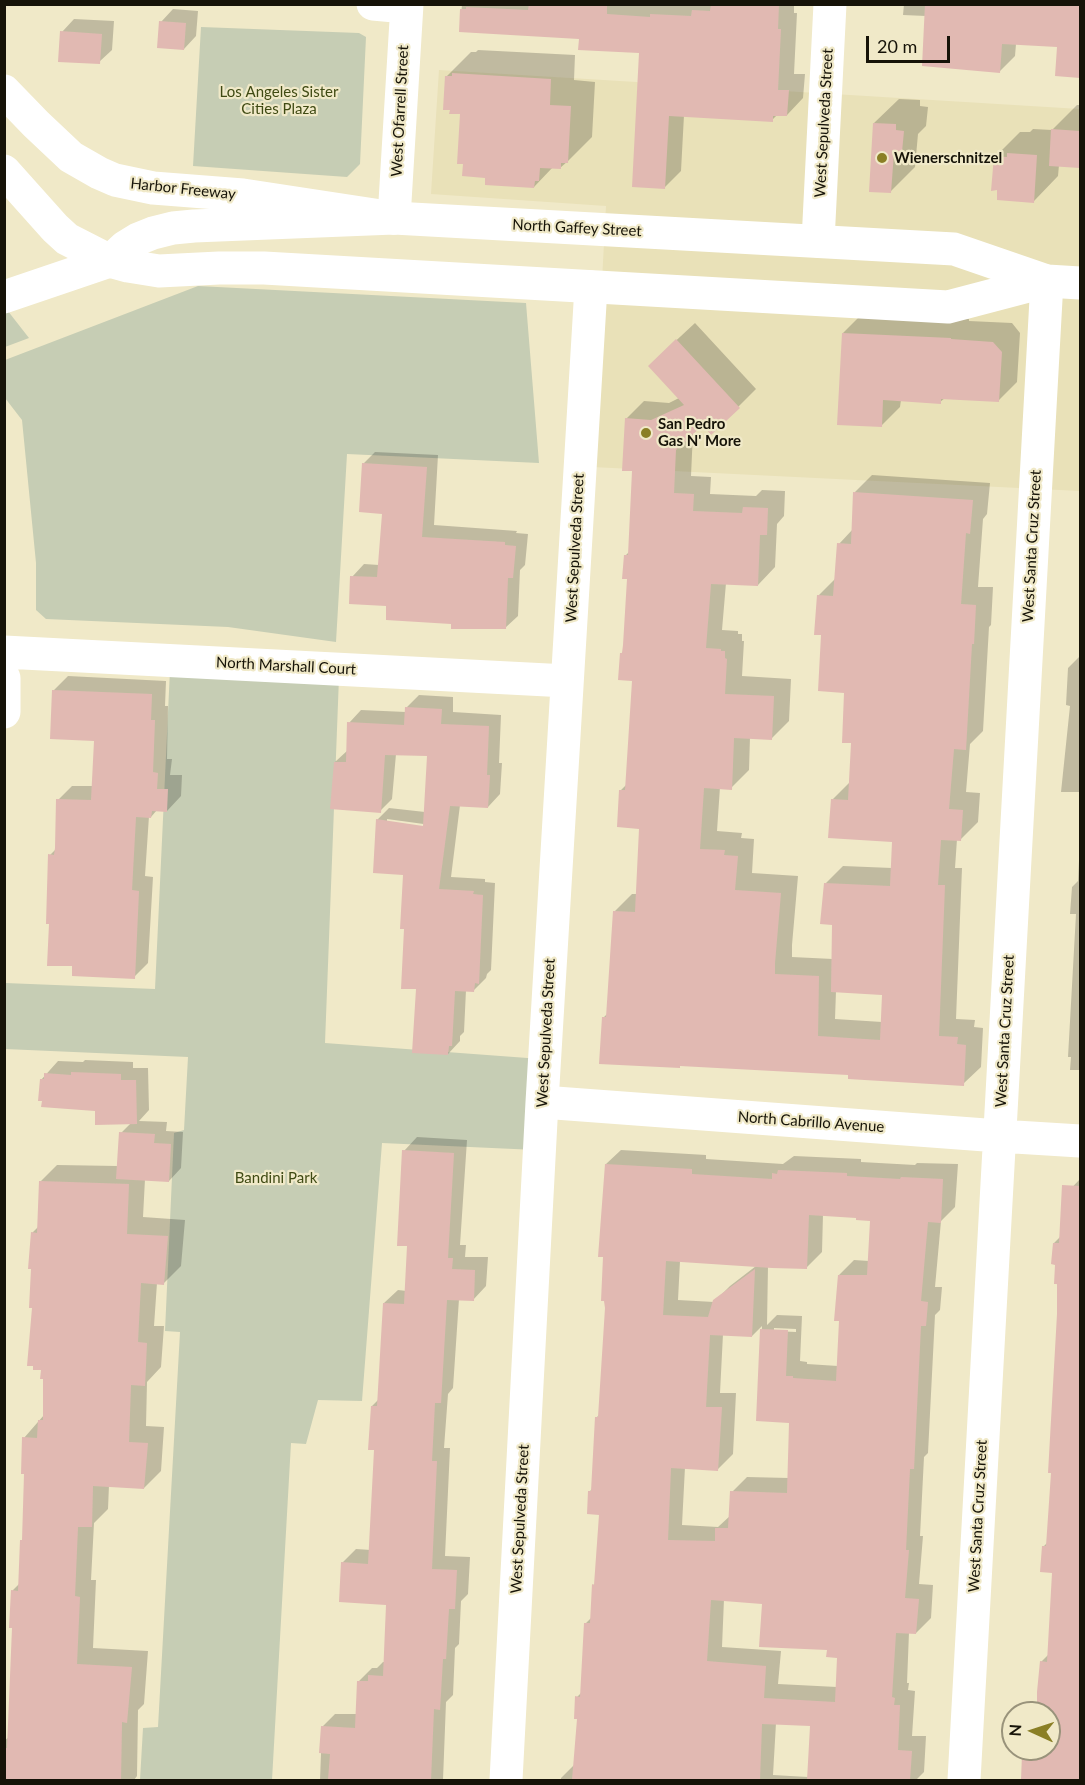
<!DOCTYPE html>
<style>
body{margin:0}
#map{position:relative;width:1085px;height:1785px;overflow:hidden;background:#f0e9c8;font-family:Lato,sans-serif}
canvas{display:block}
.frame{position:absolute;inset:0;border:6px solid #161308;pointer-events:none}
.north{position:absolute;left:1001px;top:1701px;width:60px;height:60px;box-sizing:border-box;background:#f0e9c8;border:2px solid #99937b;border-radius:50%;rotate:273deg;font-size:16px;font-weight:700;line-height:24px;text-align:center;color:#161308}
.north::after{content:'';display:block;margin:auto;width:21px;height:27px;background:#8a7f25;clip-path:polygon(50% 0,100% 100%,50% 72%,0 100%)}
.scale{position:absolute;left:866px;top:36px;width:84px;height:27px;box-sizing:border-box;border:3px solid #161308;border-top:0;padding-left:8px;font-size:18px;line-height:21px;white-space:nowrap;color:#161308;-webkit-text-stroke:4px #f0e9c8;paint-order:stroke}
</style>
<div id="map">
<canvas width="1085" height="1785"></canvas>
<div class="frame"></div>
<div class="north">N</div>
<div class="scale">20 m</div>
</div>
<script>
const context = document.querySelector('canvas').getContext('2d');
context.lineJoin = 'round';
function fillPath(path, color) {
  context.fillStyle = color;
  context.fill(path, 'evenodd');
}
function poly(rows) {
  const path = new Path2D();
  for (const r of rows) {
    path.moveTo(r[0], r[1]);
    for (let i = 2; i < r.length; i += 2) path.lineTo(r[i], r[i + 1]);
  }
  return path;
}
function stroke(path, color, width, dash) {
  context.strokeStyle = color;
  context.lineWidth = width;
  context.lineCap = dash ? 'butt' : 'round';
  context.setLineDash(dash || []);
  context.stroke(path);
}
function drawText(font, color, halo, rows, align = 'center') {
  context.font = font + ' Lato,sans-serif';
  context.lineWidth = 4.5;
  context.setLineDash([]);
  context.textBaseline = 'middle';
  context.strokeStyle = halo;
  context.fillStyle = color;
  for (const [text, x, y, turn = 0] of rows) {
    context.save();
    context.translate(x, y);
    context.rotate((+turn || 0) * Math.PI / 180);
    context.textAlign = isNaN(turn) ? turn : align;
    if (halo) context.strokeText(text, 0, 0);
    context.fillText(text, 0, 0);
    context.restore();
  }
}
fillPath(poly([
 [439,70,1080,109,1080,491,592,467,606,206,431,194]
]), '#e9e1b8');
fillPath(poly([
 [201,27,359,33,366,37,360,164,347,177,193,166],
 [198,286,526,303,539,463,347,454,336,642,228,627,46,619,36,610,36,563,22,420,5,398,5,360],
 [4,306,29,338,5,347,4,347],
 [170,670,339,677,325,1043,541,1059,536,1150,382,1143,362,1401,318,1400,306,1444,291,1443,272,1780,140,1780,143,1728,158,1727,180,1332,165,1331,174,1133,184,1130,188,1057,5,1049,5,983,155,989]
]), '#c6cdb4');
fillPath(poly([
 [462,4,794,4,794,13,797,13,794,74,805,74,803,98,787,115,778,114,772,120,684,115,681,171,664,188,641,52,580,37,460,31],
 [904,4,1080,4,1080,76,1057,75,1058,46,1016,44,1015,56,1000,71,926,16,903,15],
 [173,9,198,11,196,36,184,49,161,22],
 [74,19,114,21,112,50,99,62,62,32],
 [478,50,575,55,574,80,595,82,592,137,568,161,560,168,553,167,534,187,487,177,446,77,471,52,476,52],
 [899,99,920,100,920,106,928,107,926,126,918,134,915,167,891,191,874,123],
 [1077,105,1080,105,1080,166,1059,165,1058,176,1034,201,995,157,1020,132,1030,132,1033,129,1052,130],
 [862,314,969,319,969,321,1012,323,1020,333,1017,382,998,401,945,398,940,402,901,400,900,407,881,426,843,333],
 [695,323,756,389,738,407,703,423,693,432,691,476,711,477,710,494,756,496,762,490,785,491,784,516,777,524,775,567,758,585,726,583,722,630,738,631,738,634,742,634,742,641,744,641,742,676,791,679,789,721,772,738,750,737,749,770,731,788,720,787,717,831,742,833,741,838,754,839,752,873,798,876,792,945,792,957,833,959,833,924,825,884,843,866,892,868,894,840,832,800,850,782,852,742,846,691,823,634,818,596,836,578,839,544,853,529,855,492,872,475,990,483,987,514,983,519,978,587,993,587,991,625,989,627,983,731,970,744,966,792,980,793,978,822,961,839,957,839,955,868,962,868,956,1019,975,1020,974,1027,983,1028,981,1067,963,1084,850,1073,603,1018,608,1013,614,912,632,894,637,894,641,827,621,790,627,784,634,680,621,654,624,650,628,577,625,556,629,552,634,470,626,419,644,401,669,403,679,398,667,349],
 [836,991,884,993,882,1022,835,1019],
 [375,452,438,455,434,525,517,531,516,533,528,534,525,565,520,570,518,616,505,628,453,622,388,605,352,577,364,564,379,565,383,512,363,464],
 [1080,656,1080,792,1061,792,1070,706,1066,705,1068,668],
 [68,676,166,681,165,706,168,706,167,759,172,759,170,775,182,775,181,796,167,811,157,810,151,817,149,816,145,876,153,877,148,963,134,977,74,965,51,922,50,855,57,848,58,800,72,786,93,786,96,740,53,691],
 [419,695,453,697,453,712,501,715,499,763,502,763,500,794,488,807,460,805,451,877,485,879,485,882,495,883,491,970,487,974,486,978,474,990,466,990,464,1032,460,1036,460,1041,448,1054,417,988,405,927,405,873,377,820,389,808,425,812,428,754,396,754,392,799,380,811,335,762,348,750,349,723,361,710,406,712,406,708],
 [387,819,431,825,431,828,387,822],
 [1080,840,1080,1070,1070,1070,1071,1057,1068,1057,1076,914,1070,914,1072,887,1078,881],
 [85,1060,133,1062,133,1068,148,1068,149,1110,139,1121,167,1122,166,1131,183,1132,181,1168,169,1181,145,1179,143,1217,185,1220,181,1266,164,1283,157,1283,154,1326,164,1326,161,1367,147,1382,146,1426,164,1427,161,1471,144,1488,109,1485,108,1509,94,1523,91,1580,96,1580,93,1648,148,1651,144,1704,138,1710,137,1776,134,1780,7,1780,7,1770,4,1770,4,1741,9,1737,14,1627,12,1591,19,1584,23,1539,26,1473,24,1438,44,1415,45,1378,33,1307,32,1233,39,1226,40,1182,57,1165,118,1166,121,1133,131,1123,96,1109,41,1080,58,1061,83,1062],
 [417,1137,467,1140,460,1245,466,1245,465,1257,488,1257,486,1286,473,1300,459,1299,453,1388,448,1394,444,1448,450,1448,445,1556,470,1557,468,1594,461,1601,459,1644,455,1648,453,1695,446,1702,443,1780,320,1780,322,1727,335,1714,357,1714,359,1681,372,1668,377,1668,383,1662,385,1662,388,1604,342,1563,356,1549,371,1550,375,1449,372,1406,378,1400,384,1303,398,1290,407,1291,409,1245,404,1151],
 [621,1150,706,1155,706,1159,783,1164,794,1156,861,1159,861,1162,915,1165,917,1163,958,1164,955,1207,941,1221,935,1287,942,1287,940,1310,935,1315,928,1453,924,1457,920,1536,923,1536,919,1584,933,1585,931,1618,916,1633,909,1632,907,1683,909,1683,908,1690,915,1691,912,1736,926,1736,924,1772,916,1780,561,1780,561,1778,575,1764,578,1718,577,1697,582,1692,586,1623,592,1617,593,1585,596,1583,601,1513,589,1492,592,1489,596,1418,600,1414,606,1308,606,1164],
 [823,1214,858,1216,871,1220,869,1261,854,1260,839,1275,841,1319,838,1366,807,1364,807,1362,800,1361,802,1316,777,1315,767,1325,768,1266,807,1267,822,1252],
 [680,1261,756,1266,730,1286,714,1302,678,1300],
 [762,1326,757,1420,791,1422,789,1478,747,1477,732,1492,731,1515,718,1527,682,1525,685,1467,718,1469,733,1454,736,1393,720,1393,723,1334,752,1336],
 [774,1328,796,1329,796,1332,774,1331],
 [724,1599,764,1602,839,1656,837,1687,778,1684,781,1651,722,1647],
 [776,1723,811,1725,808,1777,773,1775],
 [1080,1179,1080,1780,1022,1780,1023,1755,1029,1749,1049,1749,1049,1713,1038,1713,1041,1662,1049,1654,1054,1572,1043,1547,1047,1543,1053,1472,1059,1314,1054,1243,1061,1236,1063,1197]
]), '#0003');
fillPath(poly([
 [529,4,607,4,607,14,650,17,650,14,691,16,692,10,710,11,711,4,779,4,778,29,781,29,778,90,789,90,787,116,773,116,773,122,669,116,665,189,632,187,639,53,578,50,579,39,459,32,460,9,466,9,466,7,528,10],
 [925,4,1080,4,1080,78,1055,76,1057,47,1002,44,1000,73,922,66],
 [159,21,186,23,184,50,157,48],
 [60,31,102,34,100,64,58,62],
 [452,73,551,79,550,105,571,106,568,163,561,163,561,169,540,168,539,181,535,181,534,188,485,185,485,178,462,176,463,164,457,164,460,114,449,114,450,110,443,110,445,76,452,76],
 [873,123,896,124,896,130,904,131,902,152,894,152,891,193,869,192],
 [1051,129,1080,131,1080,168,1049,166],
 [1007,153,1037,155,1034,203,997,200,997,190,991,191,994,156,1007,157],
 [842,333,951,338,951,339,993,342,1002,352,999,402,941,399,941,404,883,400,882,427,837,425],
 [676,339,740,408,711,435,703,425,676,450,674,493,694,494,693,511,742,513,743,507,768,508,767,535,760,535,758,586,711,584,706,648,721,649,721,651,725,651,725,658,727,659,725,694,774,696,772,740,734,738,732,790,704,788,700,849,725,850,724,855,738,856,735,890,781,893,775,963,775,974,819,976,818,1036,880,1040,882,995,831,992,832,925,820,924,824,883,890,886,892,842,828,838,831,799,848,800,851,743,842,743,844,693,818,691,821,635,814,635,817,595,833,596,837,543,851,544,853,492,973,500,970,534,966,533,961,604,976,605,974,644,972,644,966,750,954,749,949,809,963,810,961,841,941,840,938,885,945,885,939,1036,958,1037,957,1044,966,1045,964,1086,848,1079,848,1075,680,1066,680,1068,599,1064,602,1017,606,1017,613,911,635,912,639,829,617,827,619,790,625,790,632,681,618,680,620,653,622,653,623,645,627,579,622,579,624,555,628,555,632,471,622,471,625,418,651,420,684,405,648,366],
 [362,463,427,467,422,537,505,542,505,545,516,546,513,578,508,578,506,629,451,629,451,624,386,620,386,606,349,604,350,576,377,577,382,514,359,512],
 [52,690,152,694,151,720,155,720,153,772,158,773,157,789,168,789,167,812,152,811,151,818,136,817,132,890,139,891,135,979,72,976,72,966,47,966,49,924,46,924,48,854,54,855,55,848,56,799,91,800,94,741,50,739],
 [405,707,442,709,441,724,489,726,487,775,490,775,488,808,450,806,439,889,474,891,473,894,483,895,479,984,475,983,474,992,455,991,452,1046,449,1046,448,1055,412,1053,416,989,401,989,404,929,400,929,403,875,373,873,376,819,423,826,427,756,385,755,381,813,330,809,334,762,346,762,347,722,404,725],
 [71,1072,121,1074,121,1080,136,1080,137,1124,95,1125,95,1111,41,1107,42,1101,38,1101,40,1079,44,1079,44,1073,71,1075],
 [119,1132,155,1134,154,1143,171,1144,169,1182,116,1179],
 [402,1150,454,1153,448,1258,453,1258,452,1269,475,1270,474,1301,447,1300,441,1403,435,1403,432,1461,437,1461,432,1569,457,1570,455,1609,449,1609,446,1659,443,1659,440,1710,434,1709,431,1780,328,1780,330,1754,319,1753,321,1726,355,1728,357,1681,368,1681,368,1675,383,1676,386,1605,339,1602,341,1562,368,1564,374,1450,368,1450,371,1406,377,1406,383,1303,404,1304,407,1246,397,1246],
 [605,1164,692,1169,692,1174,772,1179,772,1173,777,1174,778,1170,847,1173,847,1176,900,1179,901,1177,943,1179,941,1223,928,1222,921,1301,928,1302,926,1326,921,1326,914,1469,910,1469,906,1550,909,1550,905,1598,919,1599,916,1634,896,1633,892,1697,895,1698,894,1705,900,1705,898,1750,912,1751,910,1780,807,1780,810,1726,762,1724,760,1780,720,1779,719,1780,572,1780,577,1719,574,1719,575,1696,580,1697,584,1623,590,1623,592,1584,594,1585,599,1515,587,1514,588,1491,591,1491,595,1417,598,1417,605,1308,604,1301,601,1301,603,1257,598,1257],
 [809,1215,856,1218,856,1220,870,1221,867,1275,838,1275,834,1321,839,1321,836,1381,793,1378,793,1376,786,1376,788,1330,760,1329,756,1421,789,1423,787,1493,730,1491,728,1528,715,1528,715,1541,668,1540,671,1468,718,1471,722,1407,706,1407,710,1335,752,1337,755,1269,713,1300,708,1317,663,1315,666,1261,772,1268,807,1269],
 [711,1600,762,1604,759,1647,827,1650,826,1657,837,1658,835,1702,764,1698,766,1666,707,1661],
 [39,1181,129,1184,127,1234,168,1236,164,1285,141,1283,138,1342,147,1343,145,1386,131,1385,129,1442,148,1443,144,1489,93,1486,92,1527,78,1527,75,1596,80,1597,77,1664,132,1667,127,1723,122,1722,121,1780,5,1780,4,1748,7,1748,12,1628,9,1628,11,1590,18,1591,20,1540,22,1540,24,1474,21,1474,22,1437,37,1438,38,1420,43,1420,43,1379,40,1379,41,1370,33,1370,33,1366,27,1366,32,1308,29,1308,31,1269,28,1269,31,1232,37,1233],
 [1062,1185,1080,1186,1080,1780,1021,1780,1022,1754,1034,1755,1034,1749,1049,1749,1049,1713,1037,1713,1037,1692,1040,1661,1047,1662,1052,1573,1040,1572,1042,1546,1046,1546,1051,1473,1048,1473,1057,1314,1057,1284,1054,1284,1055,1265,1051,1264,1053,1243,1059,1243]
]), '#e1b9b2');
stroke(poly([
 [373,4,406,7],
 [394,218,407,4],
 [818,241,830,4],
 [4,652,567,681],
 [4,678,4,712],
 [542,1102,999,1136,1080,1141],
 [506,1780,542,1102,591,287],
 [964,1780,1047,281]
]), '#fff', 33);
stroke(poly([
 [110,261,128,266,159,271,219,268,264,268,948,307,1047,281],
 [4,297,110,261,125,247,138,239,153,233,173,228,194,226,394,218,954,249,1047,281,1080,283]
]), '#fff', 33);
stroke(poly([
 [4,91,36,124,71,157,99,173,115,180,153,188,243,195,394,218],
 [4,171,55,228,67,239,110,261]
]), '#fff', 33);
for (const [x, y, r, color] of [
 [882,158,6,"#8a7f25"],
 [646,433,6,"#8a7f25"]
]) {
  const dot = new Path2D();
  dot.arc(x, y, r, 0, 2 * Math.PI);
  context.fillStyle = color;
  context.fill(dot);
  stroke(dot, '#f0e9c8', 2);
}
drawText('15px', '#3f4a13', '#f0e9c8', [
 ["Los Angeles Sister",279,92],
 ["Cities Plaza",279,109],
 ["Bandini Park",276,1178]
]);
drawText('15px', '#161308', '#f0e9c8', [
 ["West Ofarrell Street",400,111,-87],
 ["West Sepulveda Street",824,123,-87],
 ["Harbor Freeway",183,189,6],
 ["North Gaffey Street",577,228,3],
 ["West Santa Cruz Street",1032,546,-87],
 ["West Sepulveda Street",575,548,-87],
 ["North Marshall Court",286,666,3],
 ["West Santa Cruz Street",1005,1031,-87],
 ["West Sepulveda Street",546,1033,-87],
 ["North Cabrillo Avenue",811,1122,4],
 ["West Santa Cruz Street",978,1516,-87],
 ["West Sepulveda Street",520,1519,-87]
]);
drawText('bold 15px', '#161308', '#f0e9c8', [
 ["Wienerschnitzel",894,158],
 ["San Pedro",658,424],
 ["Gas N' More",658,441]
], 'left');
</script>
